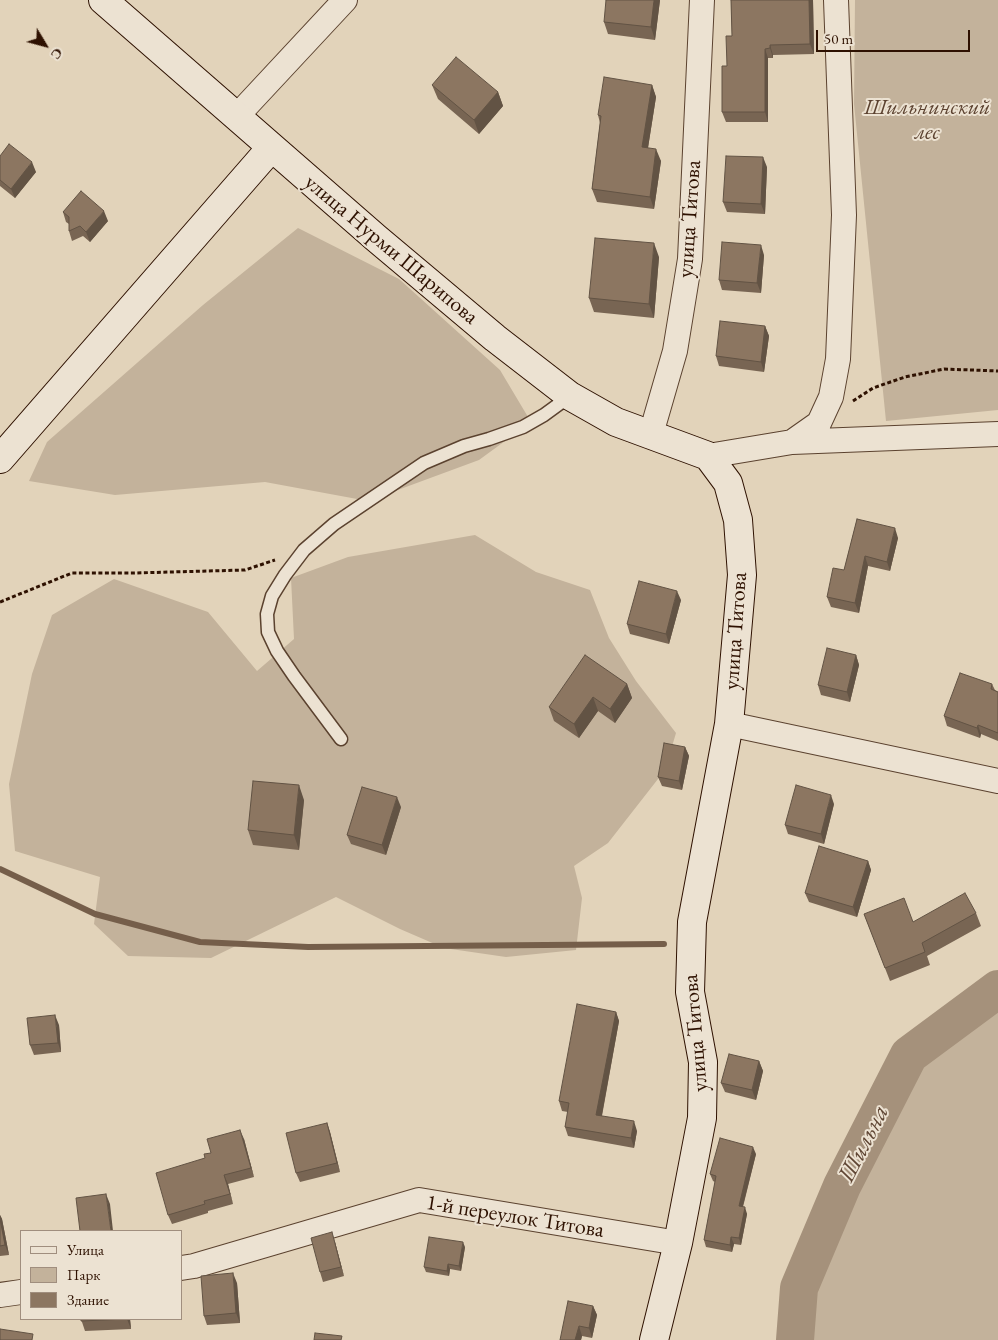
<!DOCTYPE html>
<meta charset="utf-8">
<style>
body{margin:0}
#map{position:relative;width:998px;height:1340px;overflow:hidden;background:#e2d3ba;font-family:"EB Garamond",serif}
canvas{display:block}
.legend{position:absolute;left:20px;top:1230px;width:162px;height:90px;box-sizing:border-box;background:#ece2d2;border:1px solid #a08e7e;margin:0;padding:6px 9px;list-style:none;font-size:15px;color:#2e1101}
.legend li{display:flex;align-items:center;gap:10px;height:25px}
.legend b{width:25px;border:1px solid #a08e7e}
.north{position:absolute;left:20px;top:20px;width:50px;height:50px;-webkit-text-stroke:4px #ece2d2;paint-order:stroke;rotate:127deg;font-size:14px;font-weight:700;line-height:20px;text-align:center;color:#2e1101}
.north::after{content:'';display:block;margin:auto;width:18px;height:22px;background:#2e1101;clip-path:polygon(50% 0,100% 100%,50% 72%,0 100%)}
.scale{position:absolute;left:816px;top:30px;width:154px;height:22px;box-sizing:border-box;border:2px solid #2e1101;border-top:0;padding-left:6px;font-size:15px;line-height:18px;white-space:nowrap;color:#2e1101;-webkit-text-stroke:4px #ece2d2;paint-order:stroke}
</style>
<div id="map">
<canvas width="998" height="1340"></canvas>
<ul class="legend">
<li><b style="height:6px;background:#ece2d2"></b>Улица</li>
<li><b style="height:14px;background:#c3b29b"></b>Парк</li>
<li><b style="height:14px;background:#8c7661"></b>Здание</li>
</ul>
<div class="north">С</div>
<div class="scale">50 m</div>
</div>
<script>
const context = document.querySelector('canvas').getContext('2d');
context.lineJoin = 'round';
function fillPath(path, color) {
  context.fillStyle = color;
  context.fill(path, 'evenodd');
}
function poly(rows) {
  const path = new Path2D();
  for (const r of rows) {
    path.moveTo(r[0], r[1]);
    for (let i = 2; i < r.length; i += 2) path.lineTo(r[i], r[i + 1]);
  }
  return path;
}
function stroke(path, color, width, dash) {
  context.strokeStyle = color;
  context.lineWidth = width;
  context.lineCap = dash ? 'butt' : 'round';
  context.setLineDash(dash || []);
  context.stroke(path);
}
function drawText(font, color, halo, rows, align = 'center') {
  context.font = font + ' "EB Garamond",serif';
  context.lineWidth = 4;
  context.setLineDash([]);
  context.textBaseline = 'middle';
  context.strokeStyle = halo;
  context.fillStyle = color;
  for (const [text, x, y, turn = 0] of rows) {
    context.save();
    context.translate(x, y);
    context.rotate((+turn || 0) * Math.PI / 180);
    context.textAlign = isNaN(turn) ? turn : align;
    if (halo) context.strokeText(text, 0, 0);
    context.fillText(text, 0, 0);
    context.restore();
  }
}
fillPath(poly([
 [855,0,998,0,998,410,886,421,854,104],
 [298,228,399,279,500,370,531,422,479,460,368,501,265,482,115,495,29,481,47,442,203,305],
 [475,535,536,572,590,590,609,638,636,681,676,733,665,770,608,843,574,866,582,898,576,950,506,957,444,948,400,929,336,897,211,958,128,956,94,924,100,877,15,851,9,784,32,674,52,615,114,579,208,612,257,671,294,639,291,578,348,557],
 [998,989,998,1340,795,1340,799,1288,842,1186,909,1055]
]), '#c3b29b');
stroke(poly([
 [0,869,95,914,200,942,308,947,664,944]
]), '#755e4a', 6);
stroke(poly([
 [795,1340,799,1288,842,1186,909,1055,998,989]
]), '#a5917b', 38);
const lane = poly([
 [341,739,294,676,277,651,268,632,267,614,272,596,285,575,304,550,334,524,424,463,464,446,489,439,523,427,544,415,570,396]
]);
const street = poly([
 [236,117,345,0],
 [651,434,675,351,690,259,702,0],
 [792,442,819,423,831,397,838,359,844,215,836,0],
 [708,456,792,442,998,434],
 [729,724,998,781],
 [181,1268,194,1266,419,1200,678,1243],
 [0,1295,21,1292]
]);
const secondary = poly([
 [103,0,376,238,495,338,570,396,616,422,708,456,728,483,738,520,742,575,729,724,692,922,690,992,703,1062,702,1118,678,1243,654,1340],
 [0,459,271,148]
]);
stroke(lane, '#5b422f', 15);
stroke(street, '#5b422f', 26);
stroke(secondary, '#2e1101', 30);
stroke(poly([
 [853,401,873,388,905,377,944,369,998,371],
 [0,602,72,573,134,573,245,570,275,560]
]), '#2e1101', 3, [4, 2.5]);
stroke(lane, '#ece2d2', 12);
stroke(street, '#ece2d2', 24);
stroke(secondary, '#ece2d2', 28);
fillPath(poly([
 [660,0,655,40,608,34,604,22],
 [731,0,813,0,814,54,773,55,773,58,768,58,768,122,726,122,722,112,727,66,732,36],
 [432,85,498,92,503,106,479,134,438,99],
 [652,85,656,97,648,148,661,161,654,209,597,202,592,189,600,123,598,115],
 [0,156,36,172,15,198,0,186],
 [767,167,765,214,727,212,723,202],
 [63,212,108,221,90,242,83,236,72,241,69,231,69,224,66,222],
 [764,255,761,293,722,290,719,280],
 [659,257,654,318,594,312,589,298],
 [765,326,769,336,764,372,719,366,716,356],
 [857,519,898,538,890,571,868,566,859,613,831,607,827,597,844,570],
 [681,600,669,644,630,634,627,624],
 [856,655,859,665,850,702,821,695,818,685],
 [627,684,632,698,615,723,598,711,579,738,554,721,549,707],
 [992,684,995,690,998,692,998,741,981,734,980,738,947,726,944,716],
 [685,747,689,756,682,790,662,786,658,777],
 [304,800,299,850,253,845,248,830],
 [834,804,824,844,788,834,785,825],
 [401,807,386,855,351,844,347,835],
 [868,861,871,870,857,917,809,902,805,893],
 [976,913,981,926,927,956,930,965,890,981,864,914,913,922],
 [616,1012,619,1021,602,1116,637,1131,634,1148,568,1136,565,1127,568,1112,562,1111,559,1101],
 [59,1025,61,1052,34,1055,30,1045],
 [759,1061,763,1071,756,1100,725,1092,721,1083],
 [327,1123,330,1132,340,1172,300,1182,296,1173],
 [244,1139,254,1177,228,1184,233,1204,208,1211,208,1213,172,1224,168,1215,211,1153],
 [756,1154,743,1207,747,1214,741,1245,734,1244,732,1252,706,1247,704,1240,715,1182,713,1181,710,1174],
 [0,1215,2,1219,9,1255,0,1256],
 [335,1242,344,1276,323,1282,320,1272],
 [465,1247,461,1271,450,1269,449,1276,426,1272,424,1267],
 [237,1283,240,1323,207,1325,204,1316],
 [593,1306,597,1315,592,1338,582,1336,581,1340,560,1340],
 [81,1319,130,1319,131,1329,85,1331]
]), '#786553');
fillPath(poly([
 [654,0,660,0,655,40,651,27],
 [809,0,813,0,814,54,810,44],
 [770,45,773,55,773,58,770,48],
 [765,49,768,58,768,122,765,112],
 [652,85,656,97,646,160,642,147],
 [498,92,503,106,479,134,474,120],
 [656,149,661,161,654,209,650,197],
 [763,157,767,167,765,214,761,204],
 [32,162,36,172,15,198,11,189],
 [104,211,108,221,90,242,86,232],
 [654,243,659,257,654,318,649,304],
 [761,245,764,255,761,293,757,283],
 [765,326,769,336,764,372,761,362],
 [895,528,898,538,890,571,887,562],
 [865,556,868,566,859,613,855,603],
 [677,591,681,600,669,644,666,634],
 [856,655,859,665,850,702,847,692],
 [627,684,632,698,615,723,610,709],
 [593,697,598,711,579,738,574,724],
 [978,725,981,734,980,738,977,728],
 [685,747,689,756,682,790,679,781],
 [299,785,304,800,299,850,294,835],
 [831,795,834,804,824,844,821,834],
 [397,797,401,807,386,855,382,845],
 [868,861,871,870,857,917,853,907],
 [616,1012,619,1021,600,1125,596,1115],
 [55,1015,59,1025,61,1052,58,1043],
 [759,1061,763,1071,756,1100,752,1090],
 [634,1121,637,1131,634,1148,631,1138],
 [327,1123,330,1132,340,1172,337,1163],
 [240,1130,244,1139,254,1177,251,1168],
 [753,1147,756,1154,741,1213,739,1206],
 [224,1175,228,1184,233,1204,230,1194],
 [106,1194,110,1204,113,1231,111,1231],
 [745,1207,747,1214,741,1245,739,1238],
 [0,1215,2,1219,9,1255,5,1245,0,1219],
 [332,1232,335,1242,344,1276,341,1267],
 [731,1237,734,1244,732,1252,730,1245],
 [463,1242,465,1247,461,1271,459,1266],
 [448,1264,450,1269,449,1276,447,1271],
 [233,1273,237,1283,240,1323,236,1313],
 [593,1306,597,1315,592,1338,589,1328],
 [127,1319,130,1319,131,1329],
 [579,1326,582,1336,581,1340,575,1340]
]), '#625344');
const building = poly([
 [606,0,654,0,651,27,604,22,606,0],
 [731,0,809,0,810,44,770,45,770,48,765,49,765,112,722,112,722,66,727,66,726,36,732,36,731,0],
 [456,57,498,92,474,120,432,85,456,57],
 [604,77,652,85,642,147,656,149,650,197,592,189,601,116,598,115,604,77],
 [9,144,32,162,11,189,0,180,0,156,9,144],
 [726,156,763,157,761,204,723,202,726,156],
 [81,191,104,211,86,232,80,226,69,231,69,217,63,212,81,191],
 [595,238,654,243,649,304,589,298,595,238],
 [722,242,761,245,757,283,719,280,722,242],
 [720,321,765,326,761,362,716,356,720,321],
 [857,519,895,528,887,562,865,556,855,603,827,597,833,568,844,570,857,519],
 [639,581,677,591,666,634,627,624,639,581],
 [827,648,856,655,847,692,818,685,827,648],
 [585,655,627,684,610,709,593,697,574,724,549,707,585,655],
 [960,673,992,684,991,689,998,692,998,733,978,725,977,728,944,716,960,673],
 [664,743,685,747,679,781,658,777,664,743],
 [253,781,299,785,294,835,248,830,253,781],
 [796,785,831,795,821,834,785,825,796,785],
 [362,787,397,797,382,845,347,835,362,787],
 [819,846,868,861,853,907,805,893,819,846],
 [965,893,976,913,922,943,925,952,885,968,864,914,904,898,913,922,965,893],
 [577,1004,616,1012,596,1115,634,1121,631,1138,565,1127,569,1103,559,1101,577,1004],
 [55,1015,58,1043,30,1045,27,1018,55,1015],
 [729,1054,759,1061,752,1090,721,1083,729,1054],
 [327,1123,337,1163,296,1173,286,1133,327,1123],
 [240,1130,251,1168,224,1175,230,1194,204,1201,205,1204,168,1215,156,1173,205,1158,204,1154,211,1153,207,1139,240,1130],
 [720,1138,753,1147,739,1206,745,1207,739,1238,731,1237,730,1245,704,1240,716,1176,710,1174,720,1138],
 [106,1194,111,1231,80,1231,76,1198,106,1194],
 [0,1219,5,1245,0,1246,0,1219],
 [332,1232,341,1267,320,1272,311,1238,332,1232],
 [429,1237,463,1242,459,1266,448,1264,447,1271,424,1267,429,1237],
 [233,1273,236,1313,204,1316,201,1276,233,1273],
 [568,1301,593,1306,589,1328,579,1326,575,1340,560,1340,568,1301],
 [81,1319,127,1319,81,1321,81,1319],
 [0,1329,33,1334,32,1340,0,1340,0,1329],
 [315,1333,342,1336,341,1340,314,1340,315,1333]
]);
fillPath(building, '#8c7661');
stroke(building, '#625344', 1);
drawText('italic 22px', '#5b412f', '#ece2d2', [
 ["Шильнинский",927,108],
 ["лес",927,133]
]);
drawText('22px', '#2e1101', '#ece2d2', [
 ["улица Титова",690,219,-86],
 ["улица Нурми Шарипова",391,250,40],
 ["улица Титова",736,631,-86],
 ["улица Титова",696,1033,-95],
 ["1-й переулок Титова",515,1217,9]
]);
drawText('italic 24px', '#5e4432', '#ece2d2', [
 ["Шильна",864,1144,-63]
]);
</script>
